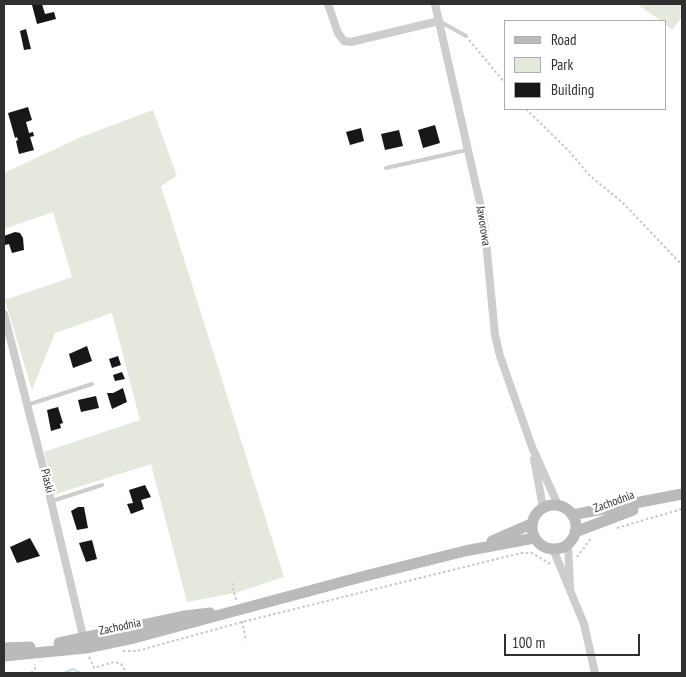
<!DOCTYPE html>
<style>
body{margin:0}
#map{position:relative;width:686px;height:677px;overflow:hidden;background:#fff;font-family:"PT Sans Narrow",sans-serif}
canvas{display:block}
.frame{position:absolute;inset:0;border:5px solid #303030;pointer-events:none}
.legend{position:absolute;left:504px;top:20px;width:162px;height:90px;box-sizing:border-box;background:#fff;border:1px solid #acacac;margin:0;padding:6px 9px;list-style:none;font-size:15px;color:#303030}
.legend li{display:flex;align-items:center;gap:10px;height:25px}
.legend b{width:25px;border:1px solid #acacac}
.scale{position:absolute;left:504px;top:634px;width:136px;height:22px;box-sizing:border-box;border:2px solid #303030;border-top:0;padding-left:6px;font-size:15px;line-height:18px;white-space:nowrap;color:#303030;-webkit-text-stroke:4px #fff;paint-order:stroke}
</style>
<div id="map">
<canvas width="686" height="677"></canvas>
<div class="frame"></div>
<ul class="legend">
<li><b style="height:6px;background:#bababa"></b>Road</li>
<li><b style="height:14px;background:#e4e8dd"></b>Park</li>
<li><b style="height:14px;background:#171717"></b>Building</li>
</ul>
<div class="scale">100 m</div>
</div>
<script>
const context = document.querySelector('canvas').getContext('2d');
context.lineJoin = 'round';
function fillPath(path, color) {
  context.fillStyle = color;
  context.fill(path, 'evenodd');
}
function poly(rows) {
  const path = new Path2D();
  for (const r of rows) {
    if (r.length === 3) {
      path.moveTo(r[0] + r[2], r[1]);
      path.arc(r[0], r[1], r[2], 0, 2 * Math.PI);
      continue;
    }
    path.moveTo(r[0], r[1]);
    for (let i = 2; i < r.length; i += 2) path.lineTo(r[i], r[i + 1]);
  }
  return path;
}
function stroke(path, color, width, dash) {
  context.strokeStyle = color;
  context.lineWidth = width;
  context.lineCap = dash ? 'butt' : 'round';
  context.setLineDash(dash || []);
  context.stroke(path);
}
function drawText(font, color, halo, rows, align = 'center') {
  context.font = font + ' "PT Sans Narrow",sans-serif';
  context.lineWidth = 5;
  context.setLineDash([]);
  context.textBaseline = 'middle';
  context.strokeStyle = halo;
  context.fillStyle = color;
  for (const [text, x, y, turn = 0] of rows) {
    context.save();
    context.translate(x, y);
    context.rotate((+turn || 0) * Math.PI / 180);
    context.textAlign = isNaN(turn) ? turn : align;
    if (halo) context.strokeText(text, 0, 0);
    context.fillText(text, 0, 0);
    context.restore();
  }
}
fillPath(poly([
 [637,4,682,4,682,17,672,30,665,24,665,21,661,21],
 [153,110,177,176,161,186,284,577,235,593,187,602,151,464,56,494,44,452,140,420,112,313,55,333,32,390,5,300,72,277,53,212,4,229,4,173,81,137]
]), '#e4e8dd');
stroke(poly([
 [64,673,73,669,80,673]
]), '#ccdfe6', 2.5);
fillPath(poly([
 [42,4,45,14,54,12,56,19,37,24,32,5],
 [26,29,31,49,24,50,20,31],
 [28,107,32,120,26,122,29,133,33,132,34,136,30,137,34,150,19,154,16,141,18,140,17,137,15,138,8,113],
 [435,125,440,143,423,148,418,130],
 [361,128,364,141,350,145,346,132],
 [399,130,403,146,385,150,381,134],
 [15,232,20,233,23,238,24,250,12,253,9,244,5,245,4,236],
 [87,346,92,361,73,368,69,354],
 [118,356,121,365,112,368,109,359],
 [122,372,125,379,115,381,113,375],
 [123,388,127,402,112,409,107,393,113,393],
 [96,396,99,408,81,412,78,400],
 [58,407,63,423,60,424,61,428,51,431,47,410],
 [145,485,151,497,141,500,144,509,131,514,127,504,133,503,129,490],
 [78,507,84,507,88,528,77,530,71,511],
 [30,538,40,556,17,563,10,547],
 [92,540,97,559,86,562,79,543]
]), '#171717');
stroke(poly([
 [469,40,505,83],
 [526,109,569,151,589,175,623,203,682,265],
 [617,528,682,509],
 [577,557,592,537],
 [232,583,236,600],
 [242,621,246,641],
 [123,651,137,651,242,622,521,553,532,553,552,565],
 [89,657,94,668,114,662,121,664,125,670],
 [31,673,35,669,35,664]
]), '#c7c7c7', 2, [2.5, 2.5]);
stroke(poly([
 [439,21,466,36],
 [386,168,467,150],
 [27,405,92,384],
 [52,501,102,485]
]), '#cdcdcd', 4);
stroke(poly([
 [328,4,338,33,344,41,351,42,439,21],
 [435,4,484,221,495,335,500,356,532,447,558,505],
 [4,314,42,463,84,640],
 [534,459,543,507],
 [568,544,570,588],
 [553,549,584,624,595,673]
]), '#cdcdcd', 8);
stroke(poly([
 [554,527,22],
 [572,515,682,494],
 [575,532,633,510],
 [492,541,531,524],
 [59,643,185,616,210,613],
 [4,648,30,647],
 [4,656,86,648,134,638,361,577,465,551,534,538]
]), '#bababa', 11);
drawText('12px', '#303030', '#fff', [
 ["Jaworowa",483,226,81],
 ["Piaski",47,481,76],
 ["Zachodnia",614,502,-20],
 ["Zachodnia",120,627,-12]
]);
</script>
